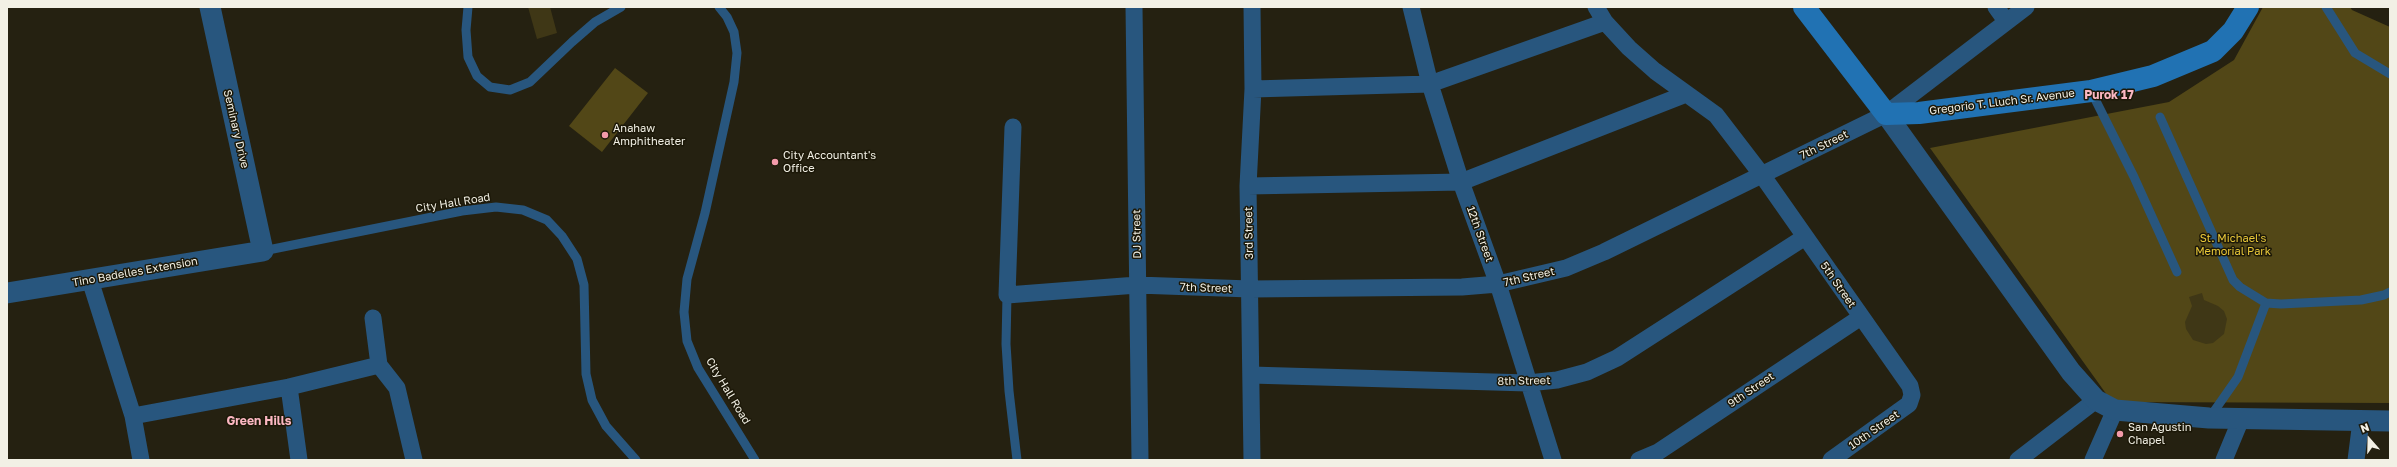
<!DOCTYPE html>
<style>
body{margin:0}
#map{position:relative;width:2397px;height:467px;overflow:hidden;background:#252111;font-family:"Golos Text",sans-serif}
canvas{display:block}
.frame{position:absolute;inset:0;border:8px solid #f2f0e5;pointer-events:none}
.north{position:absolute;left:2349px;top:419px;width:40px;height:40px;-webkit-text-stroke:3px #1c1808;paint-order:stroke;rotate:340deg;font-size:11px;font-weight:700;line-height:16px;text-align:center;color:#f2f0e5}
.north::after{content:'';display:block;margin:auto;width:14px;height:18px;background:#f2f0e5;clip-path:polygon(50% 0,100% 100%,50% 72%,0 100%)}
</style>
<div id="map">
<canvas width="2397" height="467"></canvas>
<div class="frame"></div>
<div class="north">N</div>
</div>
<script>
const context = document.querySelector('canvas').getContext('2d');
context.lineJoin = 'round';
function fillPath(path, color) {
  context.fillStyle = color;
  context.fill(path, 'evenodd');
}
function poly(rows) {
  const path = new Path2D();
  for (const r of rows) {
    path.moveTo(r[0], r[1]);
    for (let i = 2; i < r.length; i += 2) path.lineTo(r[i], r[i + 1]);
  }
  return path;
}
function stroke(path, color, width, dash) {
  context.strokeStyle = color;
  context.lineWidth = width;
  context.lineCap = dash ? 'butt' : 'round';
  context.setLineDash(dash || []);
  context.stroke(path);
}
function drawText(font, color, halo, rows, align = 'center') {
  context.font = font + ' "Golos Text",sans-serif';
  context.lineWidth = 3;
  context.setLineDash([]);
  context.textBaseline = 'middle';
  context.strokeStyle = halo;
  context.fillStyle = color;
  for (const [text, x, y, turn = 0] of rows) {
    context.save();
    context.translate(x, y);
    context.rotate((+turn || 0) * Math.PI / 180);
    context.textAlign = isNaN(turn) ? turn : align;
    if (halo) context.strokeText(text, 0, 0);
    context.fillText(text, 0, 0);
    context.restore();
  }
}
fillPath(poly([
 [2263,7,2350,7,2352,10,2390,27,2390,403,2112,402,1930,148,2169,102,2234,60],
 [615,68,648,93,602,152,569,126]
]), '#524717');
fillPath(poly([
 [528,7,550,7,557,33,537,39],
 [2202,293,2204,300,2218,306,2224,311,2227,319,2224,334,2213,343,2206,344,2193,340,2186,329,2185,322,2192,306,2189,297]
]), '#3f3716');
stroke(poly([
 [468,7,466,30,468,57,477,76,490,87,510,90,530,82,572,42,595,22,621,7],
 [719,7,727,17,734,32,737,53,734,82,705,213,687,279,684,312,687,341,698,368,755,460],
 [2326,7,2355,53,2390,74],
 [2091,91,2134,177,2177,272],
 [2160,117,2233,280,2240,287,2266,303,2281,304,2361,300,2384,295,2390,292],
 [263,251,462,211,496,207,523,210,547,220,562,236,577,259,584,285,586,374,592,400,606,426,636,460],
 [1007,295,1006,344,1009,391,1017,460],
 [2210,417,2238,377,2266,303]
]), '#28567e', 9);
stroke(poly([
 [1134,7,1140,460],
 [1252,7,1253,89,1248,186,1252,460],
 [1411,7,1430,84,1461,182,1498,284,1553,460],
 [1596,7,1605,22,1629,48,1655,71,1716,115,1762,175,1910,386,1912,395,1909,404,1831,460],
 [1996,7,2006,21],
 [1253,89,1430,84,1605,22],
 [1013,127,1007,295,1137,285,1250,289,1462,287,1498,284,1566,268,1604,252,1886,114,2026,7],
 [1248,186,1461,182,1686,94],
 [90,280,133,416,141,460],
 [373,318,379,365,397,388,414,460],
 [1251,375,1528,383,1557,380,1587,372,1617,358,1805,237],
 [289,387,299,460],
 [133,416,289,387,379,365],
 [1639,460,1658,452,1861,317],
 [2018,460,2096,400],
 [2093,460,2115,410],
 [2224,460,2241,419],
 [2356,460,2361,421]
]), '#28567e', 17);
stroke(poly([
 [1886,114,2071,372,2096,400,2115,410,2209,418,2390,421],
 [7,293,263,251,210,7]
]), '#28567e', 21);
stroke(poly([
 [1804,7,1886,114,1919,113,2091,91,2153,76,2213,51,2233,31,2248,7]
]), '#2172b3', 22);
for (const [x, y, r, color] of [
 [605,135,4,"#f39aaa"],
 [775,162,4,"#f39aaa"],
 [2120,434,4,"#f39aaa"]
]) {
  const dot = new Path2D();
  dot.arc(x, y, r, 0, 2 * Math.PI);
  context.fillStyle = color;
  context.fill(dot);
  stroke(dot, '#1c1808', 1.5);
}
drawText('11px', '#f2f0e5', '#1c1808', [
 ["Gregorio T. Lluch Sr. Avenue",2002,102,-7],
 ["Seminary Drive",236,129,77],
 ["7th Street",1824,145,-26],
 ["City Hall Road",453,203,-9],
 ["3rd Street",1249,233,-91],
 ["DJ Street",1137,234,-91],
 ["12th Street",1480,234,70],
 ["Tino Badelles Extension",135,272,-10],
 ["7th Street",1529,277,-13],
 ["5th Street",1838,285,55],
 ["7th Street",1206,288,2],
 ["8th Street",1524,381,-1],
 ["9th Street",1751,390,-34],
 ["City Hall Road",728,391,59],
 ["10th Street",1874,430,-35]
]);
drawText('11px', '#f2f0e5', '#1c1808', [
 ["Anahaw",613,129],
 ["Amphitheater",613,142],
 ["City Accountant's",783,156],
 ["Office",783,169],
 ["San Agustin",2128,428],
 ["Chapel",2128,441]
], 'left');
drawText('11px', '#e9c839', '#1c1808', [
 ["St. Michael's",2233,239],
 ["Memorial Park",2233,252]
]);
drawText('bold 12px', '#fbb7c2', '#1c1808', [
 ["Purok 17",2109,95],
 ["Green Hills",259,421]
]);
</script>
